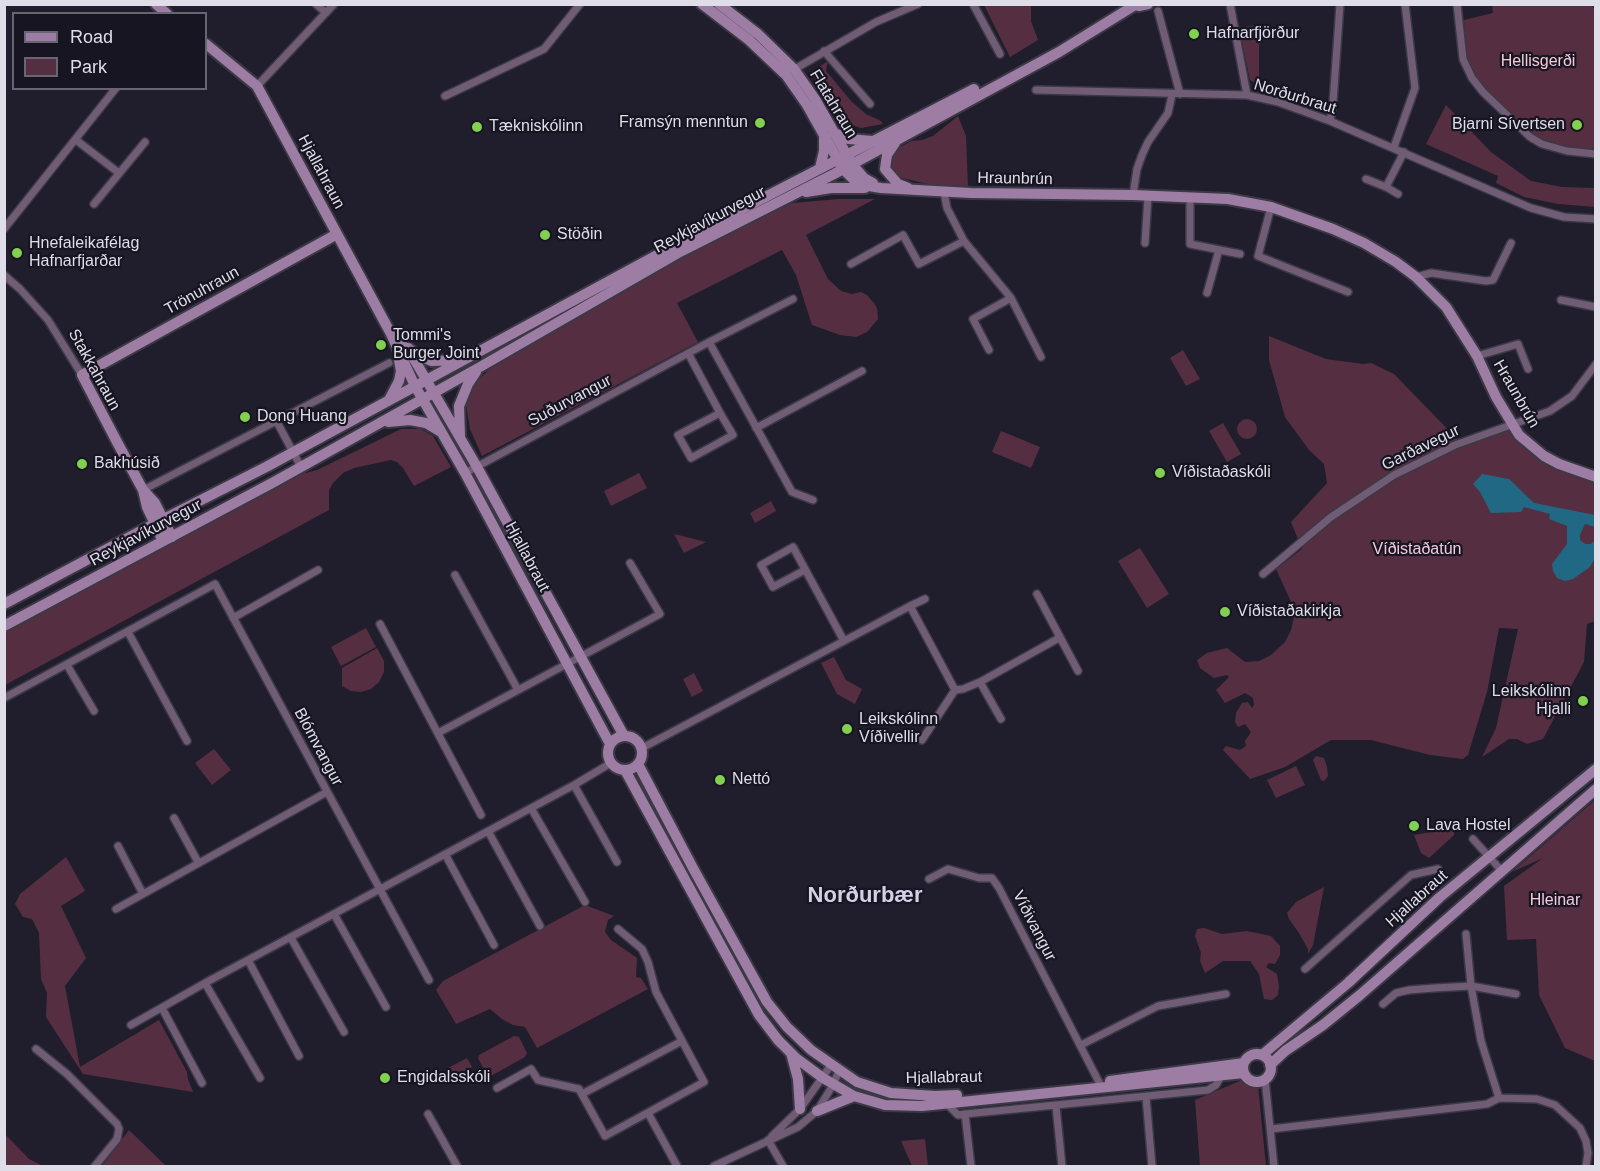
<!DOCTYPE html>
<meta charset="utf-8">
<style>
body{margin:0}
#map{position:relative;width:1600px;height:1171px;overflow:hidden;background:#201e2c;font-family:Helvetica,sans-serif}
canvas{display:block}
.frame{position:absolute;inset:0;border:6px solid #dfdee8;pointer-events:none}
.legend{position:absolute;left:12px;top:12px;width:195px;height:78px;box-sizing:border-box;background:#171522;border:2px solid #676571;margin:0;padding:8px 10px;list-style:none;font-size:18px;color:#dfdee8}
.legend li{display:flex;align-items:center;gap:12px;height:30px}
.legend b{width:30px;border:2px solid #676571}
</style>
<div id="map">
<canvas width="1600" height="1171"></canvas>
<div class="frame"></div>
<ul class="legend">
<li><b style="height:8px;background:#9e7da4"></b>Road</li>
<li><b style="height:16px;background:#562e41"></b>Park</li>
</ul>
</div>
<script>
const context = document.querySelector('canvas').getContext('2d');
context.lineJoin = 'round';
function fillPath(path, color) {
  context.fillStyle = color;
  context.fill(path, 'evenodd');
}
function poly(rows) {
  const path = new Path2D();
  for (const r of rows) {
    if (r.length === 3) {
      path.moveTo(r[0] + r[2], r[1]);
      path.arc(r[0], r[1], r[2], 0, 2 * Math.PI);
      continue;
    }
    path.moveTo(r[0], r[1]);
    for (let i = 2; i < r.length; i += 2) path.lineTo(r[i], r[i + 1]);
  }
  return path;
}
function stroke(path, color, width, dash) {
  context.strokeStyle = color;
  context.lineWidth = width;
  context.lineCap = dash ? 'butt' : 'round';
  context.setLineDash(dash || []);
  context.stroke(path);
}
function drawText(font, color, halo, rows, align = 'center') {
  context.font = font + ' Helvetica,sans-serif';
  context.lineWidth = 4.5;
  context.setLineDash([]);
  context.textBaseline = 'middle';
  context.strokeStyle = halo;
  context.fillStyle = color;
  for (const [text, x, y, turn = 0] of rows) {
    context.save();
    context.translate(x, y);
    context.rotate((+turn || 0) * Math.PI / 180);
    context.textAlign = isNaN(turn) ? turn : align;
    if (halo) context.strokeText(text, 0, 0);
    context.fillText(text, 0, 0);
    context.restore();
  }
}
fillPath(poly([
 [984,5,1031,5,1031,21,1038,40,1010,57],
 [1492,5,1592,5,1596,12,1595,149,1581,151,1540,141,1479,85,1465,55,1464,20,1493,13],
 [1262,24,1263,39,1259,45,1259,85,1250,80,1239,28],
 [828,61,826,71,852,102,866,114,881,121,883,124,861,128,846,123,836,114,811,72],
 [1446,105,1491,152,1531,181,1562,187,1595,188,1595,207,1558,204,1524,197,1496,183,1498,176,1426,144],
 [958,116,966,136,968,188,928,184,898,177,890,169,890,156,893,151,911,141,922,140,933,136],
 [839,199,875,199,806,235,828,279,841,291,852,294,861,292,867,295,874,303,877,308,878,319,867,332,856,337,840,335,812,325,796,275,782,250,677,303,698,342,482,456,470,429,466,405,468,395,478,380,496,363,639,278,763,213,793,203],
 [1269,336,1326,359,1363,364,1371,363,1394,374,1464,446,1508,428,1516,439,1555,467,1576,476,1595,481,1595,621,1587,624,1584,662,1543,739,1527,744,1517,739,1509,739,1482,757,1496,728,1518,629,1499,628,1487,692,1468,755,1463,759,1430,755,1371,740,1331,740,1285,767,1250,779,1223,750,1226,746,1240,750,1246,746,1245,741,1251,732,1245,724,1238,727,1235,722,1236,713,1242,703,1248,702,1252,708,1254,705,1253,698,1245,693,1225,703,1216,690,1229,677,1227,675,1214,678,1200,668,1197,660,1207,653,1227,648,1245,662,1259,661,1271,655,1285,642,1291,630,1294,617,1293,606,1276,569,1302,549,1291,522,1327,483,1324,464,1309,450,1285,417,1269,360],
 [1183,350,1200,379,1186,386,1170,358],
 [1247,429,10],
 [1223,423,1241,454,1227,462,1209,431],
 [401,429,421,429,433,436,451,467,414,486,403,468,397,462,391,460,354,468,343,473,333,483,329,490,329,510,5,685,5,631,302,474,317,470],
 [1001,431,1040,447,1031,468,992,452],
 [639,473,647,488,611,506,604,491],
 [771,501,776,511,755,523,750,513],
 [674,534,706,542,684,553],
 [1140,548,1169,594,1147,608,1118,561],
 [366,628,376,647,341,666,331,647],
 [377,648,384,661,384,672,379,682,371,689,361,692,351,691,342,686,342,668],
 [834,657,846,680,862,689,855,704,837,694,821,663],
 [694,673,703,691,692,697,683,679],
 [214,749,231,770,212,785,195,763],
 [1316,756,1324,758,1327,767,1328,776,1324,781,1321,780,1313,760],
 [1296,766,1305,785,1276,798,1267,780],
 [1595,800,1595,1061,1565,1048,1539,995,1536,939,1507,940,1504,886,1543,858,1512,872],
 [1448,829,1454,831,1454,835,1429,858,1421,853,1414,835],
 [66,857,85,891,61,906,86,958,65,986,80,1067,159,1020,187,1072,188,1079,193,1092,83,1074,46,1017,47,993,41,979,39,933,32,919,23,917,15,904,20,894],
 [1324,887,1313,945,1308,954,1308,949,1299,933,1289,919,1287,913,1296,902],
 [585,905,614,916,608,920,605,932,611,940,637,958,636,977,641,978,648,989,537,1048,525,1027,513,1025,502,1019,490,1009,456,1024,436,990,443,981],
 [1204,928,1222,934,1247,931,1271,936,1280,946,1280,955,1275,964,1269,963,1266,967,1277,974,1279,986,1278,995,1272,1000,1264,999,1259,974,1250,961,1223,961,1205,973,1200,961,1201,953,1195,936,1197,929],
 [514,1036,519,1037,527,1053,525,1057,491,1076,487,1075,478,1058,479,1055],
 [467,1058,472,1067,453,1078,448,1068],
 [1242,1080,1258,1086,1266,1166,1200,1166,1195,1100],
 [129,1130,166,1166,102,1166],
 [4,1133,29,1159,41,1165,54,1166,5,1166],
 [925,1139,928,1166,912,1166,901,1141]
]), '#562e41');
fillPath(poly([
 [1482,474,1509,479,1534,503,1595,515,1595,527,1585,524,1580,535,1580,540,1585,544,1591,544,1595,540,1595,558,1590,567,1573,579,1565,581,1557,578,1553,571,1552,564,1567,544,1567,526,1549,519,1550,514,1524,507,1521,512,1491,513,1480,492,1473,484]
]), '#216884');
const street = poly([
 [316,4,326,13],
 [973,4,1000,54],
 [1230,4,1247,95],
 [1457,4,1463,59,1472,78,1483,92,1530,137,1542,144,1567,151,1596,154],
 [1158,11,1180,94],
 [824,51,870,104],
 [793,70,876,22,918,4],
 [257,86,334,4],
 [1036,90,1247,95,1278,102,1330,121,1531,208,1564,217,1596,219],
 [445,96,544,49,580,4],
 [1330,121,1333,103,1340,4],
 [76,140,119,173],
 [1394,147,1415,88,1405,4],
 [1366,179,1386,187,1404,152],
 [1386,187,1398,194],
 [944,192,947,208,964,241,1011,298,1041,357],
 [1133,195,1137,169,1142,155,1148,142,1168,113,1172,95],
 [1190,197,1190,244,1240,254],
 [94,204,145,142],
 [1271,207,1258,256,1348,292],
 [4,229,116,88],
 [1145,243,1148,197],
 [851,264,903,235,919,264,964,241],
 [4,275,20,289,48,320,82,375],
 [1416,277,1431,273,1486,281,1493,280,1511,243],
 [1207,293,1219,250],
 [1561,300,1596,307],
 [709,342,793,299],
 [989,350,973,319,1011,298],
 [688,353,720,413,678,435,691,458,733,435,720,413],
 [1477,356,1518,344,1528,369],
 [277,422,301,467],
 [756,428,862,371],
 [465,473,709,342,792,492,813,500],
 [143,490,389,363],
 [805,570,773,587,761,565,793,547,844,641],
 [1263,574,1331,517,1394,475,1455,445,1550,411,1572,396,1596,364],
 [455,575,518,690],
 [1037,594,1078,671],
 [910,606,925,599],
 [233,618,318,570],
 [380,624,481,815],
 [128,632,187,741],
 [67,665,94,711],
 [980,682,1001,719],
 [4,698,215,584,429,980],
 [438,733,660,614,630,563],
 [922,740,955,690],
 [642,748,910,606,955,690,963,689,980,682,1059,638],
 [574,785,617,862],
 [531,808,585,902],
 [174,818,198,862],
 [488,831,540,926],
 [1473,839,1501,870],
 [118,846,143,894],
 [445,854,494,945],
 [929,879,948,869,979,878,992,878,999,888,1102,1088],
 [116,909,327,792],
 [334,914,386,1007],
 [1466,934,1471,986,1481,1041,1499,1098],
 [291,938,344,1032],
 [248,960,299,1056],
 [1305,969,1411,875,1438,869],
 [205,983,260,1078],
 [1383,1004,1396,993,1409,990,1434,988,1471,986,1516,994],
 [162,1008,202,1083],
 [131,1025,205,983,574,785,611,763],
 [1081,1045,1158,1006,1226,994],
 [36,1049,67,1074,117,1124,119,1129,117,1139,95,1166],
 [1265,1079,1274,1166],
 [497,1088,531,1069,538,1080,579,1089,605,1136,704,1082,656,992,648,962,642,949,618,929],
 [582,1094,682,1041],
 [1146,1097,1152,1166],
 [946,1103,958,1115,965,1114,1208,1090,1216,1085,1221,1076],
 [1056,1106,1062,1166],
 [648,1113,677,1166],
 [428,1114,457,1166],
 [965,1114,971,1166],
 [1271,1129,1487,1104,1499,1098,1537,1099,1555,1105,1580,1128,1586,1141,1588,1153,1586,1166],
 [772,1136,800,1109,831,1065],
 [768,1140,783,1166],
 [714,1166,798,1127,817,1111,833,1085,839,1071]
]);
const secondary = poly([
 [156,4,167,14],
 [702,4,749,40,786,75,807,105,843,169,855,181,863,185,881,188,971,193,1133,195,1228,199,1271,207,1333,229,1364,243,1396,262,1416,277,1446,307,1477,356,1496,397,1519,435,1544,456,1559,464,1596,477],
 [719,4,758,34,794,69,815,99,852,164,864,178,873,183],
 [1134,4,1139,6,1148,4],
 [206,44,257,86,390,332,415,386,465,473,610,744],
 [834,133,849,139,872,141],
 [895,143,887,155,885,169,898,184,908,188],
 [820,168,824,151,824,138],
 [806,192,831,188,865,188],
 [395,336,414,359,477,467,624,736],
 [408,348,417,355,432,361,458,360],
 [390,398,399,381,401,371,399,360],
 [388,422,410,420,426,423,441,432],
 [460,436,459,406,468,384,476,372],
 [143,490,147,507,163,541],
 [172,537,155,503,143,490,117,442,82,375,337,234],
 [4,604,154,524,266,467,746,207,974,89],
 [4,626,274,482,480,367,680,252,834,174,1059,52,1135,5],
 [625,753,17],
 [638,764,694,870,767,1002,787,1027,811,1050,857,1082,891,1093,935,1096,957,1095],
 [625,770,759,1015,778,1040,796,1058,823,1078,854,1096,885,1105,922,1106,1244,1073],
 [791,1053,798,1079,800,1109],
 [1257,1068,14],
 [1262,1055,1348,983,1440,897,1596,769],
 [1270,1065,1285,1051,1323,1025,1360,995,1596,789],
 [1110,1081,1244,1063],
 [817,1111,854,1096]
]);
stroke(street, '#3b3946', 10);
stroke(secondary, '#3b3946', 14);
stroke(street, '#705c74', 7);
stroke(secondary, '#9e7da4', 10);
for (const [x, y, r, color] of [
 [1194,34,6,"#81d050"],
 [760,123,6,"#81d050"],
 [1577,125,6,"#81d050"],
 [477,127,6,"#81d050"],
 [545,235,6,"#81d050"],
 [17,253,6,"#81d050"],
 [381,345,6,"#81d050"],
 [245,417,6,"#81d050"],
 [82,464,6,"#81d050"],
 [1160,473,6,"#81d050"],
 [1225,612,6,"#81d050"],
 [1583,701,6,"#81d050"],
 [847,729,6,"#81d050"],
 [720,780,6,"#81d050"],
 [1414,826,6,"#81d050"],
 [385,1078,6,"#81d050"]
]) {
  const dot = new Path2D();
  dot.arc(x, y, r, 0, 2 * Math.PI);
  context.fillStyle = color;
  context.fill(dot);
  stroke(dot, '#171522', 2);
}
drawText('16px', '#dfdee8', '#171522', [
 ["Hafnarfjörður",1206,34],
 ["Framsýn menntun",748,123,"right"],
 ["Bjarni Sívertsen",1565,125,"right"],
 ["Tækniskólinn",489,127],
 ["Stöðin",557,235],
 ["Hnefaleikafélag",29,244],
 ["Hafnarfjarðar",29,262],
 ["Tommi's",393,336],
 ["Burger Joint",393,354],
 ["Dong Huang",257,417],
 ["Bakhúsið",94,464],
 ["Víðistaðaskóli",1172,473],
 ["Víðistaðakirkja",1237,612],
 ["Leikskólinn",1571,692,"right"],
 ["Hjalli",1571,710,"right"],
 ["Leikskólinn",859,720],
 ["Víðivellir",859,738],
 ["Nettó",732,780],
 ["Lava Hostel",1426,826],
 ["Engidalsskóli",397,1078]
], 'left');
drawText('16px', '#f4cadc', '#171522', [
 ["Hellisgerði",1538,62],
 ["Víðistaðatún",1417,550],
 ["Hleinar",1555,901]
]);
drawText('16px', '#dfdee8', '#171522', [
 ["Norðurbraut",1295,97,17],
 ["Flatahraun",833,104,59],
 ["Hjallahraun",321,172,62],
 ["Hraunbrún",1015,179,1],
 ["Reykjavíkurvegur",710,220,-28],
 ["Trönuhraun",202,291,-29],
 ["Stakkahraun",94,370,61],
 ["Hraunbrún",1516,394,60],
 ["Suðurvangur",570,401,-28],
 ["Garðavegur",1421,448,-26],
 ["Reykjavíkurvegur",146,533,-28],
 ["Hjallabraut",527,557,62],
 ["Blómvangur",318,747,62],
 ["Hjallabraut",1417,899,-42],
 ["Víðivangur",1034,926,63],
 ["Hjallabraut",944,1078,-1]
]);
drawText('bold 22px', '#d3d1e5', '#171522', [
 ["Norðurbær",865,896]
]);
</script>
